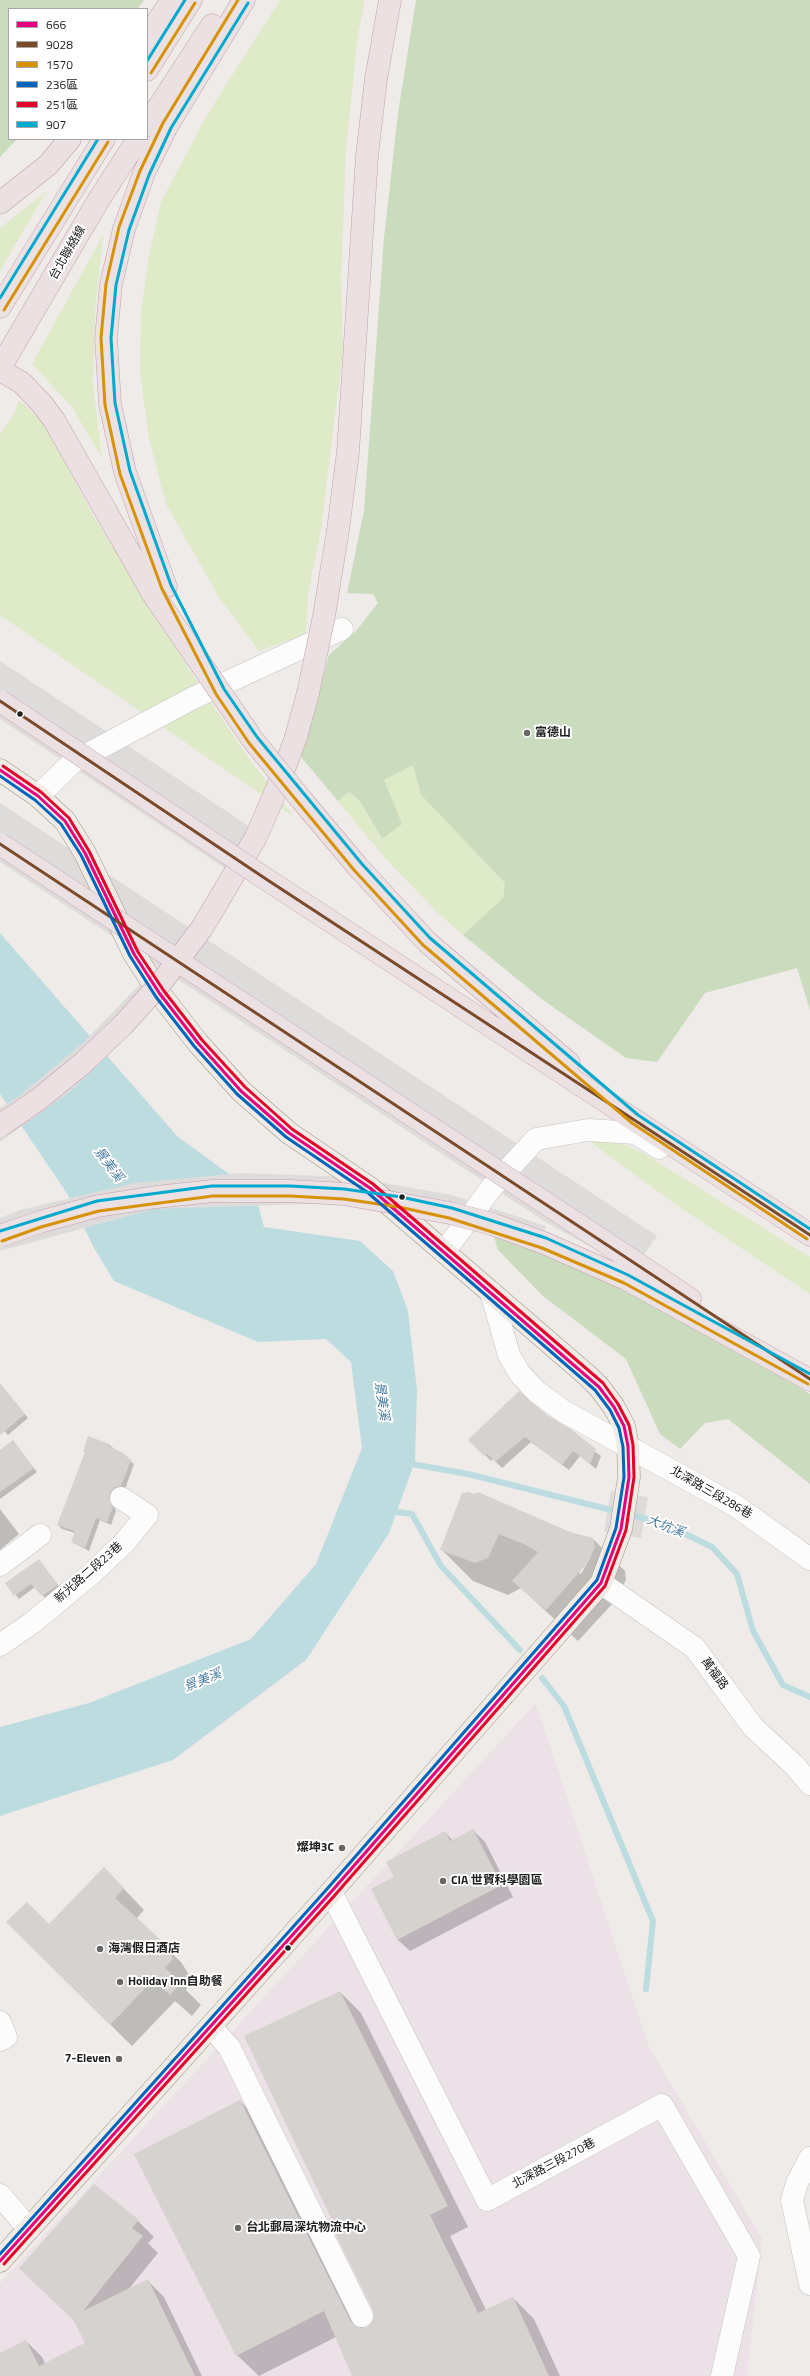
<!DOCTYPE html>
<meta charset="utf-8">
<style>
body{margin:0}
#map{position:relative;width:810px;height:2376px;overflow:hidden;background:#eeebe8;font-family:"Titillium Web","Noto Sans TC",sans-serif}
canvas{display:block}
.legend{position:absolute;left:8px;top:8px;width:140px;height:132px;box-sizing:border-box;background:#fff;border:1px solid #a6a6a6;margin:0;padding:5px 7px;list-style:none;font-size:12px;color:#202020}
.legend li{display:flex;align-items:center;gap:8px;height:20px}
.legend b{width:20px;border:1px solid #a6a6a6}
</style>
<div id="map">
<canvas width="810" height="2376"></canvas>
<ul class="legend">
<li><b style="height:5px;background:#e5007d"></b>666</li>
<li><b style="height:5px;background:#7a4b2a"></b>9028</li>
<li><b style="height:5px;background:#d79205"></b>1570</li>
<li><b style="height:5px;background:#0065bd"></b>236區</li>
<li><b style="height:5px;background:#e4002b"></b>251區</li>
<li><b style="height:5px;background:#00a9ce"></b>907</li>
</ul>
</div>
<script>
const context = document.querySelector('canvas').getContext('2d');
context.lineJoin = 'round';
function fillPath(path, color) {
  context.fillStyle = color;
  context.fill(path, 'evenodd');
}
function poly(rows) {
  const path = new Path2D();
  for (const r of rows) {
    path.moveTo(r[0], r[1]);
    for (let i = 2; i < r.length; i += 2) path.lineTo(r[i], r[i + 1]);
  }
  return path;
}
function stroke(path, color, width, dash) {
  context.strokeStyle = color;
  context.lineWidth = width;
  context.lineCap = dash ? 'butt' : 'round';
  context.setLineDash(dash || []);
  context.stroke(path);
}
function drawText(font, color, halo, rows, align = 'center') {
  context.font = font + ' "Titillium Web","Noto Sans TC",sans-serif';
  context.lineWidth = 4;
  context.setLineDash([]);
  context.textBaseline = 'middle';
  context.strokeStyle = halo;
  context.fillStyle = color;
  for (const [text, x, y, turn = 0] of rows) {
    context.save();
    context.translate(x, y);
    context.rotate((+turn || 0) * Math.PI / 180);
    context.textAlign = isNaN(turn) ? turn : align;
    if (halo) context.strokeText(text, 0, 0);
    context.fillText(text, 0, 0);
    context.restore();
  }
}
fillPath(poly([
 [536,1703,648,2045,762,2239,747,2376,0,2376,0,2283]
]), '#ebe1e7');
fillPath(poly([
 [280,0,365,0,358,34,346,149,341,278,343,351,321,529,308,594,306,634,259,651,220,599,166,504,149,439,140,371,141,312,149,256,161,202,207,115],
 [46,192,7,259,0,271,0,228],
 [103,235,95,312,93,383,102,458,72,407,32,364],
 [19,400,43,422,93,515,189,669,250,760,294,817,0,615,0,435,15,412],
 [413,764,421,795,505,883,503,898,463,935,437,912,385,858,338,801,349,792,360,801,381,839,389,797,384,780],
 [589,1141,616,1141,643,1153,810,1257,810,1294,675,1204]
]), '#deeac8');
fillPath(poly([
 [0,0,144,0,137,9,9,9,9,139,17,139,0,157],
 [416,0,810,0,810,1010,797,968,705,993,657,1062,626,1058,543,1000,463,935,503,898,505,883,421,795,413,765,384,780,402,824,382,839,360,801,349,792,338,801,301,757,329,655,356,631,378,603,373,594,347,593,364,511,384,238,398,113],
 [494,1236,538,1250,608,1279,705,1330,810,1394,810,1484,728,1419,705,1423,680,1449,660,1434,626,1359,543,1296,498,1250]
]), '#cbdbbe');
fillPath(poly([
 [0,933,177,1136,255,1193,264,1227,360,1241,393,1271,408,1311,417,1390,415,1461,389,1533,306,1660,173,1760,0,1816,0,1727,89,1703,251,1639,316,1564,362,1448,351,1362,326,1339,258,1342,114,1281,94,1248,68,1195,0,1094]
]), '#bddce0');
fillPath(poly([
 [0,661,264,836,235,875,0,719],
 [0,803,657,1236,633,1270,547,1223,0,862],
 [152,968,175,984,133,1031,71,1091,0,1142,0,1108,19,1096,84,1042,142,982],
 [241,1173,350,1177,452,1195,546,1226,538,1250,447,1221,340,1203,154,1209,0,1251,0,1218,20,1210,134,1183],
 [611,1491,648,1497,641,1538,604,1532]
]), '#dddcdb');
fillPath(poly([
 [11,1398,28,1418,8,1435,0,1426,0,1401],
 [546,1416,601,1456,596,1469,580,1456,569,1470,531,1442,502,1468,493,1459,491,1461,470,1440],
 [13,1441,37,1472,0,1499,0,1451],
 [108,1444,134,1464,125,1489,112,1502,116,1511,111,1525,100,1520,89,1551,72,1542,75,1533,62,1529,58,1525,86,1453,84,1451],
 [462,1494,569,1533,593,1539,625,1571,626,1580,614,1602,578,1641,521,1588,508,1595,473,1581,441,1549],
 [588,1558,590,1558,581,1574,579,1573],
 [0,1509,19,1534,0,1550],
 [42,1564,61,1589,46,1599,35,1587,19,1599,7,1583],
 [473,1830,485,1842,513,1897,410,1951,398,1940,372,1889,395,1877,445,1832,453,1841],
 [104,1868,144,1910,136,1919,181,1962,193,1981,186,1990,201,2005,192,2016,175,2001,132,2046,7,1922,49,1925],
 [340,1992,361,2013,468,2227,450,2236,486,2310,513,2298,534,2319,560,2376,353,2376,336,2337,259,2376,237,2355,240,2101,261,2122,364,2329,368,2328,375,2317,374,2310,332,2219],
 [138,2221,154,2237,148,2243,158,2253,128,2290,148,2281,164,2297,202,2376,0,2376,0,2354,26,2341,42,2357,45,2364,86,2344,76,2322,37,2284]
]), '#0003');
stroke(poly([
 [406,1463,468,1474,619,1512],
 [390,1511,412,1514,441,1566,520,1650],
 [628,1514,665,1524,712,1547,737,1574,753,1631,783,1685,810,1697],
 [542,1678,564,1706,653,1921,646,1989]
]), '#bddce0', 6);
fillPath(poly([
 [0,1383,25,1414,0,1435],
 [519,1391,547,1415,572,1430,596,1449,590,1464,573,1451,562,1465,525,1437,495,1462,487,1454,484,1456,468,1440],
 [88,1436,109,1444,108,1446,123,1453,131,1460,121,1486,115,1487,110,1492,109,1498,113,1507,107,1522,96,1518,85,1548,71,1542,75,1531,57,1525,85,1452,83,1452],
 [13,1440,34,1468,0,1492,0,1450],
 [469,1492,474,1494,478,1492,570,1532,593,1538,595,1547,588,1562,546,1610,512,1581,538,1552,526,1545,499,1534,488,1558,475,1563,440,1550,462,1493],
 [39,1559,58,1585,42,1596,31,1584,14,1596,5,1583],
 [473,1829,502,1885,397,1940,371,1889,394,1877,386,1862,445,1831,450,1841],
 [104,1867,124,1888,115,1898,160,1939,173,1959,165,1968,181,1983,170,1995,153,1980,110,2025,6,1922,27,1902,49,1924],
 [340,1991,448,2206,430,2215,478,2313,513,2297,549,2376,352,2376,324,2311,236,2356,134,2154,240,2100,351,2322,361,2328,368,2327,374,2317,373,2310,328,2219,331,2218,244,2036],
 [94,2184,139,2220,132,2228,143,2236,83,2311,148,2279,195,2376,0,2376,0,2353,26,2340,39,2366,85,2343,74,2321,19,2268]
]), '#d5d2cf');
const minor = poly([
 [38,796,73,762,193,698,342,629],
 [444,1252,492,1187,536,1139,588,1130,635,1133,659,1148],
 [491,1292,509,1355,520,1374,537,1392,563,1411,736,1506,810,1559],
 [0,1565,40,1535],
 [601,1583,695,1648,753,1727,795,1766,810,1784],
 [0,1645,32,1623,90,1575,124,1543,147,1515,121,1498],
 [331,1892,487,2200,662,2105,749,2256,722,2376],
 [0,2022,6,2037,0,2040],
 [211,2027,229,2047,362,2316],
 [810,2158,797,2183,792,2200,810,2284],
 [0,2195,29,2229]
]);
const major = poly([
 [0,770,38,796,65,821,85,853,134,954,160,994,198,1043,241,1091,289,1133,370,1188,588,1376,599,1387,614,1407,624,1426,628,1446,629,1477,621,1529,601,1583,331,1892,0,2261]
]);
const highway = poly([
 [147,37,172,0],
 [147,70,191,0],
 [147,125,212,25],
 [0,203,48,165,70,139],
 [0,307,104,139],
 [0,368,98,201,138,139],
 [0,370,22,383,42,404,54,420,153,594],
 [338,530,348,452,367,156,376,79,390,0],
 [166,587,125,472,110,404,106,338,111,284,124,229,144,173,167,126,244,0],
 [300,798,358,867,427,942,569,1063],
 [266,879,810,1235],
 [202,928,255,839,276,791,296,737,308,693],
 [638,1264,690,1299],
 [626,1279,810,1380]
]);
stroke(minor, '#c5c4c3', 23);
stroke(major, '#a49784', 23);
stroke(highway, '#c3a0ad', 23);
stroke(minor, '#fcfcfc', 22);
stroke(major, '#f1ebe5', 22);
stroke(highway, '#ebe0e2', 22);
const highwayBridge = poly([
 [153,594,253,740,300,798],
 [308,693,324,616,338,530],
 [0,701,266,879],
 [0,844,638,1264],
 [0,1126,39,1099,83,1063,123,1025,160,984,202,928],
 [0,1236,40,1222,98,1206,156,1197,213,1191,290,1191,344,1194,450,1213,492,1224,544,1243,626,1279]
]);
stroke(highwayBridge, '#c3a0ad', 23, []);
stroke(highwayBridge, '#ebe0e2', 22);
stroke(poly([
 [0,770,38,796,65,821,85,853,134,954,160,994,198,1043,241,1091,289,1133,370,1188,599,1387,614,1407,624,1426,628,1446,629,1477,621,1529,601,1583,331,1892,0,2261]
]), '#e5007d', 3);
stroke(poly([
 [0,701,266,879,810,1235],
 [0,844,810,1379]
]), '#7a4b2a', 3);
stroke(poly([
 [238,0,163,123,140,171,119,227,106,284,101,338,105,405,120,474,162,589,216,694,249,743,354,870,423,945,632,1123,807,1239],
 [151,73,195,3],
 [4,310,108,142],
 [2,1241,41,1227,99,1211,213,1196,290,1196,344,1199,399,1207,449,1218,542,1248,624,1283,808,1384]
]), '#d79205', 3);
stroke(poly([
 [0,776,35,800,61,824,81,855,130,956,156,997,194,1046,237,1094,286,1137,367,1192,595,1390,610,1410,619,1428,623,1447,624,1477,616,1528,597,1580,327,1889,0,2254]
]), '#0065bd', 3);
stroke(poly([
 [3,766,41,792,69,818,89,851,138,952,164,991,202,1040,245,1087,292,1129,373,1184,603,1383,618,1404,629,1425,633,1445,634,1477,626,1530,605,1586,335,1895,4,2264]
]), '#e4002b', 3);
stroke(poly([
 [248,3,171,128,149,175,129,230,116,285,111,338,115,403,130,471,171,585,224,689,257,737,362,864,430,938,638,1115,810,1229],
 [147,61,185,0],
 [0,298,98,139],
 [0,1231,97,1201,212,1186,290,1186,344,1189,401,1197,452,1208,546,1238,628,1275,810,1374]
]), '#00a9ce', 3);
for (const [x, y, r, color] of [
 [20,714,3.5,"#202020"],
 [527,733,4,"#686766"],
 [402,1197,3.5,"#202020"],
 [342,1848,4,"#686766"],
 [443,1881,4,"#686766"],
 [288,1948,3.5,"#202020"],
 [100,1949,4,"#686766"],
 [120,1982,4,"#686766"],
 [119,2059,4,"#686766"],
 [238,2228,4,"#686766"]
]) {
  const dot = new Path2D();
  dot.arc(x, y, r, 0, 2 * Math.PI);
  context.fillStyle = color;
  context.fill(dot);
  stroke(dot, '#fff', 1.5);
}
drawText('12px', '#202020', '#fff', [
 ["台北聯絡線",68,253,-60],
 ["北深路三段286巷",711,1493,30],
 ["新光路二段23巷",89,1573,-41],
 ["萬福路",714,1674,54],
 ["北深路三段270巷",554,2164,-28]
]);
drawText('bold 12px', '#202020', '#fff', [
 ["富德山",535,733],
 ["燦坤3C",334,1848,"right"],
 ["CIA 世貿科學園區",451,1881],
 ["海灣假日酒店",108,1949],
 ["Holiday Inn自助餐",128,1982],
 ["7-Eleven",111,2059,"right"],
 ["台北郵局深坑物流中心",246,2228]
], 'left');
drawText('italic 13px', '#477b9e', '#fff', [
 ["景美溪",108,1165,53],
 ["景美溪",381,1401,82],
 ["大坑溪",665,1527,21],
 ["景美溪",203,1681,-22]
]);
</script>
